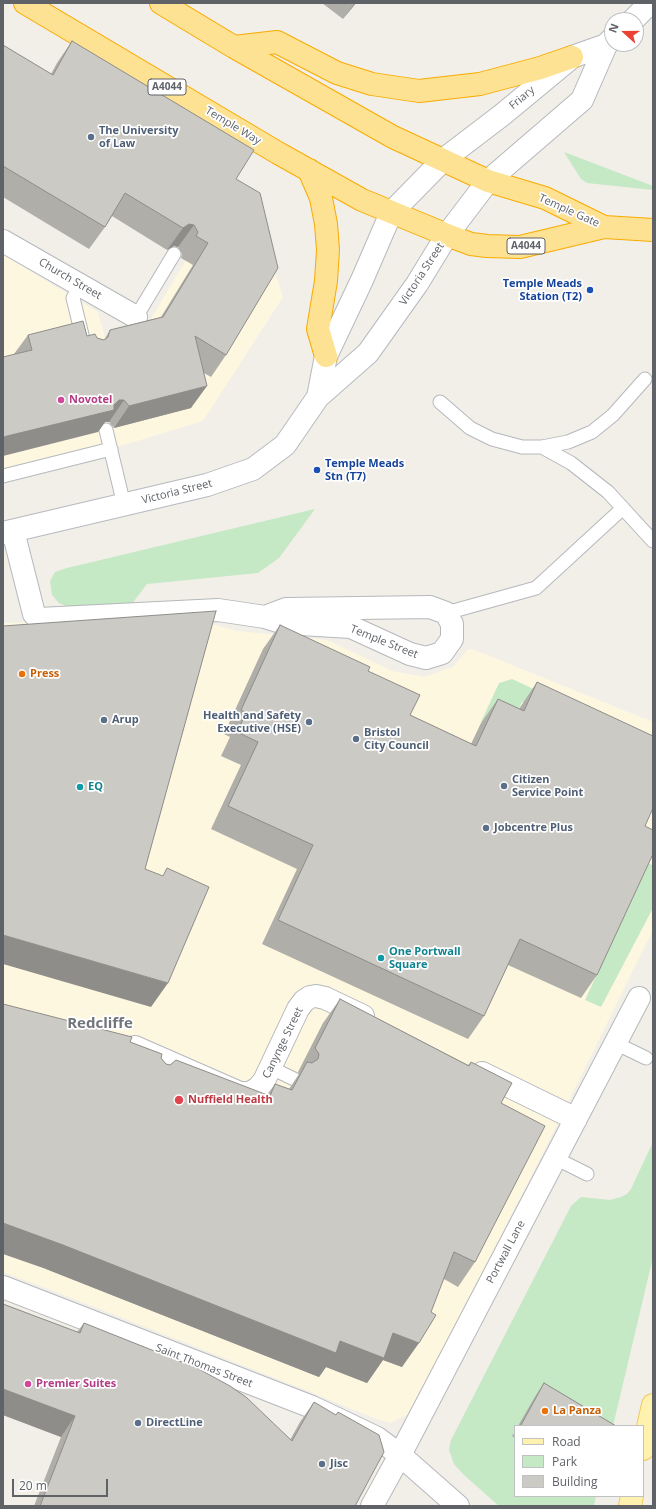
<!DOCTYPE html>
<style>
body{margin:0}
#map{position:relative;width:656px;height:1509px;overflow:hidden;background:#f1efe8;font-family:"Open Sans",sans-serif}
canvas{display:block}
.frame{position:absolute;inset:0;border:4px solid #5f6368;pointer-events:none}
.legend{position:absolute;left:514px;top:1425px;width:130px;height:72px;box-sizing:border-box;background:#fff;border:1px solid #bfc1c3;margin:0;padding:5px 7px;list-style:none;font-size:12px;color:#5f6368}
.legend li{display:flex;align-items:center;gap:8px;height:20px}
.legend b{width:20px;border:1px solid #bfc1c3}
.north{position:absolute;left:604px;top:12px;width:40px;height:40px;box-sizing:border-box;background:#fff;border:1px solid #bfc1c3;border-radius:50%;rotate:291deg;font-size:11px;font-weight:700;line-height:16px;text-align:center;color:#5f6368}
.north::after{content:'';display:block;margin:auto;width:14px;height:18px;background:#ea4335;clip-path:polygon(50% 0,100% 100%,50% 72%,0 100%)}
.scale{position:absolute;left:12px;top:1479px;width:96px;height:18px;box-sizing:border-box;border:2px solid #5f6368;border-top:0;padding-left:5px;font-size:12px;line-height:14px;white-space:nowrap;color:#5f6368;-webkit-text-stroke:3px #fff;paint-order:stroke}
</style>
<div id="map">
<canvas width="656" height="1509"></canvas>
<div class="frame"></div>
<ul class="legend">
<li><b style="height:5px;background:#fff2af"></b>Road</li>
<li><b style="height:11px;background:#c5e8c5"></b>Park</li>
<li><b style="height:11px;background:#cccac5"></b>Building</li>
</ul>
<div class="north">N</div>
<div class="scale">20 m</div>
</div>
<script>
const context = document.querySelector('canvas').getContext('2d');
context.lineJoin = 'round';
function fillPath(path, color) {
  context.fillStyle = color;
  context.fill(path, 'evenodd');
}
function poly(rows) {
  const path = new Path2D();
  for (const r of rows) {
    path.moveTo(r[0], r[1]);
    for (let i = 2; i < r.length; i += 2) path.lineTo(r[i], r[i + 1]);
  }
  return path;
}
function stroke(path, color, width, dash) {
  context.strokeStyle = color;
  context.lineWidth = width;
  context.lineCap = dash ? 'butt' : 'round';
  context.setLineDash(dash || []);
  context.stroke(path);
}
function drawText(font, color, halo, rows, align = 'center') {
  context.font = font + ' "Open Sans",sans-serif';
  context.lineWidth = 3.5;
  context.setLineDash([]);
  context.textBaseline = 'middle';
  context.strokeStyle = halo;
  context.fillStyle = color;
  for (const [text, x, y, turn = 0] of rows) {
    context.save();
    context.translate(x, y);
    context.rotate((+turn || 0) * Math.PI / 180);
    context.textAlign = isNaN(turn) ? turn : align;
    if (halo) context.strokeText(text, 0, 0);
    context.fillText(text, 0, 0);
    context.restore();
  }
}
fillPath(poly([
 [252,201,283,297,203,421,127,444,3,472,3,255,98,312,105,338,144,330,221,202],
 [190,618,237,631,327,640,392,671,424,677,453,667,468,649,477,651,653,722,653,930,542,1155,416,1401,407,1415,390,1423,374,1418,313,1393,72,1298,3,1272,3,623]
]), '#fef7e0');
fillPath(poly([
 [564,152,653,186,653,190,587,183,581,179],
 [315,509,279,558,258,573,147,584,131,605,68,607,59,603,52,595,50,581,55,572,67,568],
 [512,679,650,743,653,763,522,702,507,734,481,722,499,683],
 [648,863,652,865,653,867,653,908,601,1007,585,1000],
 [653,1142,653,1257,613,1426,515,1426,515,1496,596,1496,594,1506,499,1506,464,1475,454,1464,449,1450,451,1440,571,1206,581,1197,610,1200,621,1197,627,1194,631,1189]
]), '#c5e8c5');
const lane = poly([
 [80,285,73,298,83,339],
 [136,317,174,254],
 [440,402,470,428,492,439,522,447,542,447,568,442,592,432,613,415,645,379],
 [106,430,124,505],
 [542,447,571,463,608,492,653,541],
 [3,476,111,449],
 [446,613,536,588,623,508],
 [615,1043,646,1058],
 [271,1068,294,1079],
 [555,1158,587,1174]
]);
const street = poly([
 [633,20,650,3],
 [443,160,502,115,572,57,606,45,612,39],
 [488,181,582,100,606,45],
 [3,241,136,317],
 [13,531,34,614,39,619,218,610,265,617,284,623,351,627,410,654,426,658,442,653,452,639,452,624,446,613,430,607,286,609,265,617],
 [135,1047,240,1093,250,1093,258,1088,264,1081,298,1009,304,1001,310,997,316,996,325,998,363,1016],
 [482,1073,576,1119],
 [3,1287,312,1407,348,1424,377,1438,400,1455,458,1506],
 [372,1506,400,1455,639,998]
]);
const secondary = poly([
 [318,397,326,356,362,280,391,213,443,160],
 [3,533,207,485,253,469,285,445,318,397,368,353,417,284,447,235,488,181]
]);
const primary = poly([
 [643,1449,653,1405],
 [630,1506,632,1496]
]);
const highway = poly([
 [25,3,278,153,362,200,447,235,471,244,487,246,520,247,604,227,653,230],
 [161,3,234,47,393,137,488,181,545,198,604,227],
 [234,47,277,42,337,73,372,84,419,91,480,84,540,68,572,57],
 [309,170,321,198,326,224,328,250,326,281,318,329,326,356]
]);
stroke(lane, '#b5b8bc', 15);
stroke(street, '#b5b8bc', 24);
stroke(secondary, '#b6babf', 24);
stroke(primary, '#f2c960', 24);
stroke(highway, '#f9ab00', 24);
stroke(lane, '#fff', 13);
stroke(street, '#fff', 22);
stroke(secondary, '#fff', 22);
stroke(primary, '#fff2af', 22);
stroke(highway, '#fde293', 22);
fillPath(poly([
 [322,3,356,3,343,19],
 [72,41,236,179,226,355,211,377,204,373,191,408,114,428,109,422,105,422,98,432,14,354,28,335,87,336,104,340,110,330,161,317,193,265,181,258,182,254,178,247,174,246,167,250,112,216,105,227,89,249,3,197,3,45,51,74,57,63],
 [280,625,368,671,410,715,471,744,481,723,498,699,519,709,537,682,645,826,597,975,581,998,508,965,484,1016,468,1039,262,944,297,869,211,829,241,765,221,756,230,737,224,734,263,649],
 [340,999,468,1065,471,1062,501,1103,475,1262,458,1287,444,1279,402,1367,383,1360,367,1383,326,1367,319,1377,46,1269,130,1042,161,1058,166,1064,267,1095,275,1084,289,1089,299,1074,298,1072,323,1023],
 [3,1304,77,1332,84,1323,290,1440,300,1422,314,1402,355,1506,34,1506,61,1437,3,1415],
 [544,1383,616,1426,518,1426,536,1395],
 [515,1432,515,1438,512,1436]
]), '#afaea9');
fillPath(poly([
 [355,3,356,3,343,19],
 [189,224,194,225,178,247,174,246,167,250,183,228],
 [207,386,191,408,114,428,129,406],
 [119,400,124,400,109,422,105,422,98,432,3,456,3,437],
 [3,935,168,983,151,1007,3,964],
 [3,1223,340,1341,393,1333,419,1343,402,1367,383,1360,367,1383,326,1367,319,1377,46,1269,3,1254],
 [3,1389,75,1416,61,1437,3,1415]
]), '#8f8d8a');
const building = poly([
 [72,41,254,150,236,179,260,193,278,268,226,355,195,336,207,386,129,406,124,400,119,400,114,405,114,410,3,437,3,357,32,350,28,335,83,321,87,336,95,334,97,338,104,340,108,337,110,330,163,317,208,243,196,236,198,232,194,225,189,224,183,228,125,193,105,227,3,166,3,45,53,75,72,41],
 [216,611,145,869,163,876,167,868,209,887,168,983,3,935,3,626,216,611],
 [280,625,370,667,368,671,420,695,410,715,476,746,498,699,524,711,537,682,653,736,653,808,645,826,653,830,653,854,597,975,520,939,484,1016,278,920,313,845,228,806,258,742,237,732,246,713,241,710,280,625],
 [340,999,469,1066,471,1062,512,1083,501,1103,545,1126,475,1262,454,1252,431,1312,436,1315,419,1343,393,1333,384,1358,340,1341,336,1353,63,1245,3,1223,3,1004,132,1037,130,1042,162,1054,161,1058,166,1064,170,1065,176,1060,270,1096,275,1084,292,1090,307,1062,312,1063,318,1059,319,1054,315,1048,340,999],
 [3,1304,80,1333,84,1323,197,1368,230,1386,246,1397,292,1441,314,1402,336,1415,338,1412,379,1435,384,1452,355,1506,40,1506,75,1416,3,1389,3,1304],
 [544,1383,616,1426,523,1426,521,1425,544,1383]
]);
fillPath(building, '#cccac5');
stroke(building, '#8f8d8a', 1);
for (const [x, y, r, color] of [
 [91,137,4,"#5c6f8a"],
 [590,290,4,"#1a4fb4"],
 [61,400,4,"#d1479c"],
 [317,470,4,"#1a4fb4"],
 [22,674,4,"#e8710a"],
 [104,720,4,"#5c6f8a"],
 [309,722,4,"#5c6f8a"],
 [356,739,4,"#5c6f8a"],
 [504,786,4,"#5c6f8a"],
 [80,787,4,"#0f9aa8"],
 [486,828,4,"#5c6f8a"],
 [381,958,4,"#0f9aa8"],
 [179,1100,5,"#e0444e"],
 [28,1384,4,"#d1479c"],
 [545,1411,4,"#e8710a"],
 [138,1423,4,"#5c6f8a"],
 [322,1464,4,"#5c6f8a"]
]) {
  const dot = new Path2D();
  dot.arc(x, y, r, 0, 2 * Math.PI);
  context.fillStyle = color;
  context.fill(dot);
  stroke(dot, '#fff', 1.5);
}
for (const [x, y, w] of [
 [167,87,38],
 [526,246,38]
]) {
  const box = new Path2D();
  box.roundRect(x - w / 2, y - 8, w, 16, 3);
  context.fillStyle = '#fff';
  context.fill(box);
  stroke(box, '#5f6368', 1);
}
drawText('bold 10px', '#5f6368', null, [
 ["A4044",167,87],
 ["A4044",526,246]
]);
drawText('11px', '#5f6368', '#fff', [
 ["Friary",522,98,-40],
 ["Temple Way",233,126,31],
 ["Temple Gate",569,211,24],
 ["Victoria Street",422,274,-57],
 ["Church Street",70,279,30],
 ["Victoria Street",177,492,-14],
 ["Temple Street",384,642,22],
 ["Canynge Street",283,1043,-64],
 ["Portwall Lane",506,1252,-62],
 ["Saint Thomas Street",204,1366,21]
]);
drawText('bold 11px', '#4e5e75', '#fff', [
 ["The University",99,131],
 ["of Law",99,144],
 ["Health and Safety",301,716,"right"],
 ["Executive (HSE)",301,729,"right"],
 ["Arup",112,720],
 ["Bristol",364,733],
 ["City Council",364,746],
 ["Citizen",512,780],
 ["Service Point",512,793],
 ["Jobcentre Plus",494,828],
 ["DirectLine",146,1423],
 ["Jisc",330,1464]
], 'left');
drawText('bold 11px', '#164399', '#fff', [
 ["Temple Meads",582,284],
 ["Station (T2)",582,297],
 ["Temple Meads",325,464,"left"],
 ["Stn (T7)",325,477,"left"]
], 'right');
drawText('bold 11px', '#b23c85', '#fff', [
 ["Novotel",69,400],
 ["Premier Suites",36,1384]
], 'left');
drawText('bold 11px', '#c56008', '#fff', [
 ["Press",30,674],
 ["La Panza",553,1411]
], 'left');
drawText('bold 11px', '#0d838f', '#fff', [
 ["EQ",88,787],
 ["One Portwall",389,952],
 ["Square",389,965]
], 'left');
drawText('bold 11px', '#be3a42', '#fff', [
 ["Nuffield Health",188,1100]
], 'left');
drawText('bold 15px', '#70757a', '#fff', [
 ["Redcliffe",100,1024]
]);
</script>
